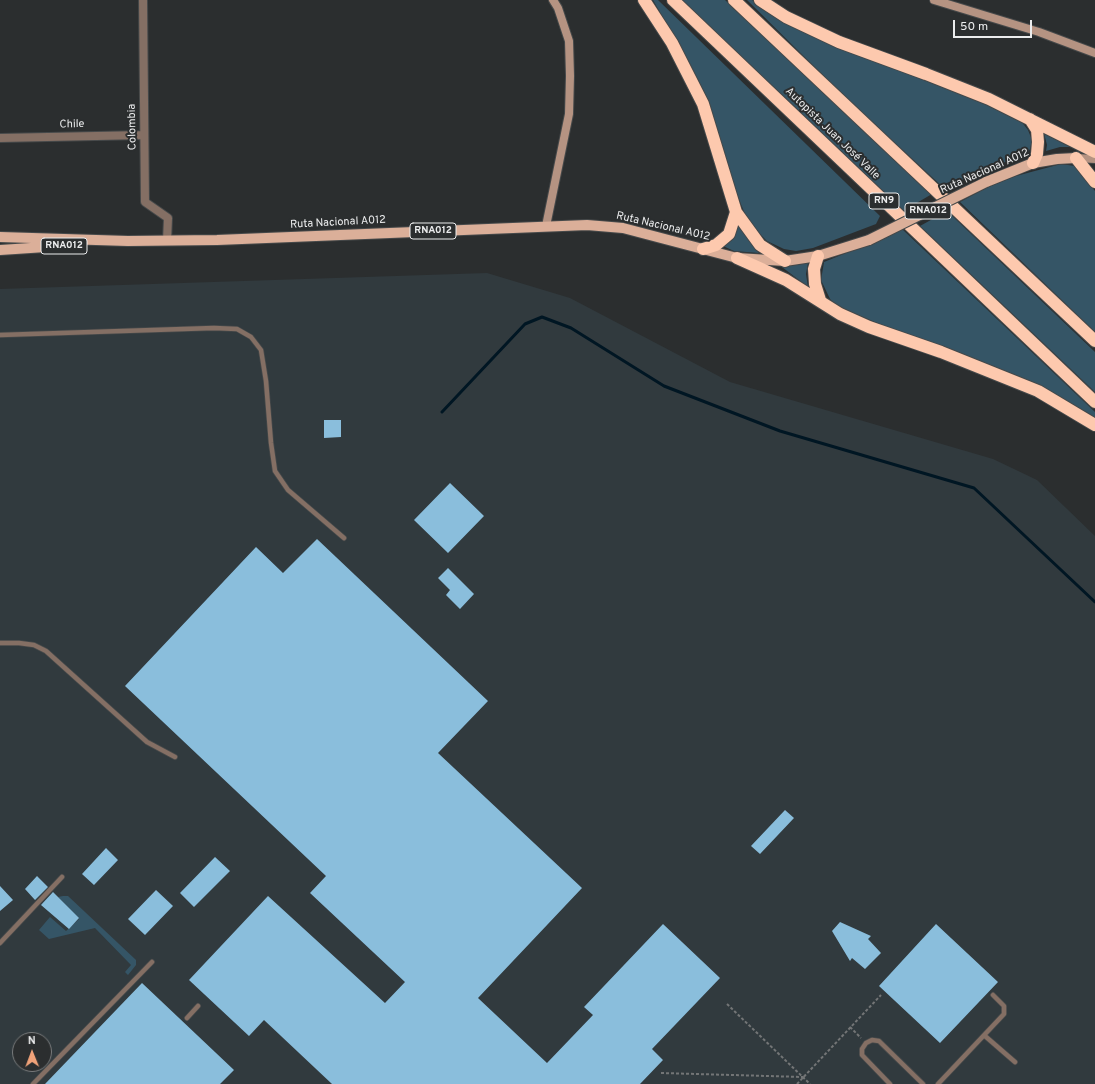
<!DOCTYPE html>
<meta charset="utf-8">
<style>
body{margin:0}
#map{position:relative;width:1095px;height:1084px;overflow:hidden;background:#2b2e2f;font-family:Overpass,sans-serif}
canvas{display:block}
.north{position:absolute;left:12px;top:1032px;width:40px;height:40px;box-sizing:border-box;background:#2b2e2f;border:1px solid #787a7b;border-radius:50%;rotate:359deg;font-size:11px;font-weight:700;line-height:16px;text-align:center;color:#ebeced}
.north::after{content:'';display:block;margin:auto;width:14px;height:18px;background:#f0a279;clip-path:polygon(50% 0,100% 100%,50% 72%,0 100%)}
.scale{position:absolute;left:953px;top:20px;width:79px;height:18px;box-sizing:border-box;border:2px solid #ebeced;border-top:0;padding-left:5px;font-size:12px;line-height:14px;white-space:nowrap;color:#ebeced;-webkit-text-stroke:3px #2b2e2f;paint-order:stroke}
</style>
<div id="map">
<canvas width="1095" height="1084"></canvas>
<div class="north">N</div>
<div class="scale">50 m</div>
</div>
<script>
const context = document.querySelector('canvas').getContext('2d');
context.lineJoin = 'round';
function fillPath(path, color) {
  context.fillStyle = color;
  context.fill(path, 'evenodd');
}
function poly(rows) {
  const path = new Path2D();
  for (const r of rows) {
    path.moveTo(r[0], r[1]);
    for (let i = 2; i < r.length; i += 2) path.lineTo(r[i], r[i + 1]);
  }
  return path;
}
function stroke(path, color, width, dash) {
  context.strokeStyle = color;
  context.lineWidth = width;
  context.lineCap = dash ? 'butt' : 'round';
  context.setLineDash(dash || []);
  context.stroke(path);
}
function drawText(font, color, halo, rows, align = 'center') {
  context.font = font + ' Overpass,sans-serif';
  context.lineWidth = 4;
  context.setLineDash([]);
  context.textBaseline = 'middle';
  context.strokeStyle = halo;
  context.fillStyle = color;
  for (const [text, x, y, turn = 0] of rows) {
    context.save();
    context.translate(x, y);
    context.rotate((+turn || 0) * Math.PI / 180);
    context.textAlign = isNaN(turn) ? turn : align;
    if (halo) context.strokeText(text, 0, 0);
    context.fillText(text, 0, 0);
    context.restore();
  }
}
fillPath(poly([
 [487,273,570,298,730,382,993,459,1037,480,1095,536,1095,1084,0,1084,0,289],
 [20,1040,44,1040,44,1064,20,1064]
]), '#313a3e');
fillPath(poly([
 [653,0,658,0,880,216,876,224,813,248,796,251,784,249,767,241,757,231,745,214,729,175,687,60],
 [680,0,725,0,932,194,903,211],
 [747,0,752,0,764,8,960,90,1021,121,1028,130,1032,140,1030,149,1027,154,971,175,946,190,843,95],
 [1044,133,1070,147,1060,147,1046,151,1047,145],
 [1061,164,1075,166,1095,191,1095,332,960,202,986,188,1016,176],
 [947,211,1095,352,1095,392,920,226],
 [739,224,748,239,759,253,734,251,723,246,732,240],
 [901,228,1095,412,1095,418,1052,392,1015,375,891,329,837,306,830,299,821,280,824,262,873,242],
 [808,263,806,274,808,287,782,267],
 [63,896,68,896,136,960,136,965,128,975,125,972,131,965,95,928,49,939,39,930,50,917,66,931,79,919,58,897]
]), '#355566');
stroke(poly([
 [442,412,525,324,542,317,571,328,664,386,780,431,974,488,1095,602]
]), '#001623', 3);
fillPath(poly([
 [324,420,341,420,341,437,324,438],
 [450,483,484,516,448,553,414,520],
 [317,539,488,701,438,753,582,888,478,998,547,1063,593,1015,584,1007,663,924,720,978,652,1049,663,1060,640,1084,332,1084,264,1020,249,1036,189,980,268,896,385,1003,405,982,310,893,326,876,125,686,256,547,283,573],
 [448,568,474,594,460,609,446,595,450,590,438,578],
 [785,810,794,818,760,854,751,846],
 [106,848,118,860,94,885,82,874],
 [215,857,230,871,194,907,180,893],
 [37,876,48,887,35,900,25,889],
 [0,886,13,900,0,911],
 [156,890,173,906,145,935,128,919],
 [53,892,79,918,69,929,41,905],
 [840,922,871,936,868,939,881,953,865,969,852,958,850,961,832,931],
 [936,924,998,982,940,1043,879,986],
 [142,983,234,1070,220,1084,45,1084]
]), '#8abedc');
const service = poly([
 [0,335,214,328,237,329,251,337,261,350,266,381,271,443,275,471,288,490,344,538],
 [0,643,19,643,34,645,46,651,147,742,175,757],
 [0,943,62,877],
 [187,1018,198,1006],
 [985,1036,1015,1062],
 [33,1084,152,962],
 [890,1084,862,1055,862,1049,866,1043,872,1040,879,1041,923,1084],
 [938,1084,1004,1014,1004,1006,993,995]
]);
const minor = poly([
 [143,0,145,202,168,218,167,241],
 [0,138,144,135]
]);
const secondary = poly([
 [934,0,1039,32,1095,53],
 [1076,158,1095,159],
 [546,226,569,114,570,76,569,41,558,8,553,0]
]);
const primary = poly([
 [986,182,1033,163,1057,159,1076,158],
 [0,237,128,241,217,240,587,225,623,228,737,258,785,261,818,256,869,240],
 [0,250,76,245]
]);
const motorway = poly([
 [644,0,672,43,703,104,736,212,760,245,785,261],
 [673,0,1095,402],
 [734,0,1095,341],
 [760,0,786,17,839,42,926,74,989,99,1095,152],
 [1030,119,1037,130,1038,142,1037,154,1033,163],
 [1076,158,1095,182],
 [703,249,716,245,729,234,736,212],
 [818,256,814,269,815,284,820,300],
 [737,258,786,280,840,314,869,327,941,352,1038,391,1095,425]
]);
stroke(service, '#46494a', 6);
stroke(minor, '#46494a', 10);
stroke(secondary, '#46494a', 10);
stroke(primary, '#46494a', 12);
stroke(motorway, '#46494a', 14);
stroke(poly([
 [727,1004,810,1084],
 [850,1027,861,1038],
 [661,1073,803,1077],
 [797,1084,881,995]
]), '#737576', 2, [3, 2]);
stroke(service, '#846f64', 4.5);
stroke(minor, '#846f64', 8);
stroke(secondary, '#b59382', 8);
stroke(primary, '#dbaf99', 10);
stroke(motorway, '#fdc9ae', 12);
const primaryBridge = poly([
 [869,240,986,182]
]);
stroke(primaryBridge, '#46494a', 12, []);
stroke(primaryBridge, '#dbaf99', 10);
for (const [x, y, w] of [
 [884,201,30],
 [928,211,46],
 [433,231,46],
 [64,246,46]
]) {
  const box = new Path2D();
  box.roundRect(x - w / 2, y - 8, w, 16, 3);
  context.fillStyle = '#2b2e2f';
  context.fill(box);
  stroke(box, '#ebeced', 1);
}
drawText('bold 10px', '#ebeced', null, [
 ["RN9",884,201],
 ["RNA012",928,211],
 ["RNA012",433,231],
 ["RNA012",64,246]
]);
drawText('11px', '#ebeced', '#2b2e2f', [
 ["Chile",72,125,-1],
 ["Colombia",133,127,-91],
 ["Autopista Juan José Valle",832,134,44],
 ["Ruta Nacional A012",985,172,-24],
 ["Ruta Nacional A012",338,223,-3],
 ["Ruta Nacional A012",663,227,13]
]);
</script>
